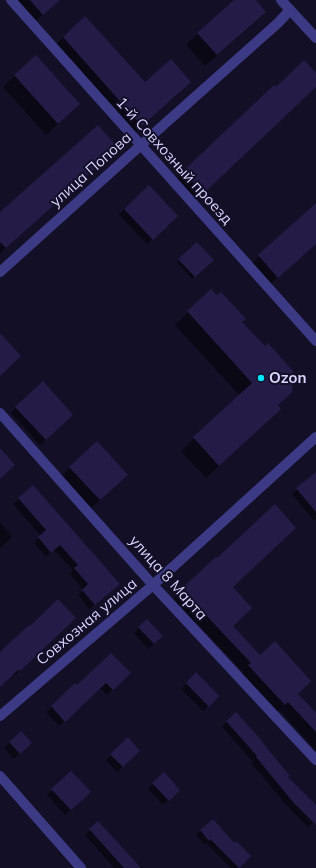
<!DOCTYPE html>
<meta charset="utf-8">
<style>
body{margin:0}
canvas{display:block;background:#130f26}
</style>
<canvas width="316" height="868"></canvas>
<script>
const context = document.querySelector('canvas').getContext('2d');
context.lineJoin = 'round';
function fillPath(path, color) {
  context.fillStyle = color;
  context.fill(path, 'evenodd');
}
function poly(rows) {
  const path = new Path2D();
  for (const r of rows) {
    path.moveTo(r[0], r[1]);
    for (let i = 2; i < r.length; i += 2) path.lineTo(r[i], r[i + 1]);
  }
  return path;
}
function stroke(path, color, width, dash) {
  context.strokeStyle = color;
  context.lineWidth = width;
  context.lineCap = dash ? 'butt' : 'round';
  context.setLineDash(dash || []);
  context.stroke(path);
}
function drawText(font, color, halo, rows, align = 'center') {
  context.font = font + ' Mulish,sans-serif';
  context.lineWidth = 4;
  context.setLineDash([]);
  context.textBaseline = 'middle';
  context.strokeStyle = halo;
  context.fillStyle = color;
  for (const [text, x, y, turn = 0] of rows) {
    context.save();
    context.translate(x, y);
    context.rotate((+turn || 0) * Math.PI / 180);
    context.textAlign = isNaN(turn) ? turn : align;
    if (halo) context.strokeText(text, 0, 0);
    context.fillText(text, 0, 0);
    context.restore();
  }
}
fillPath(poly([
 [9,0,60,0,31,25],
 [235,0,255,0,265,12,254,23,205,66,186,45,198,33],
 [63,37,145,84,190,82,178,94,130,137,52,49],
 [36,56,79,104,46,135,3,87],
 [316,74,316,86,194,201,175,181,274,86,276,89],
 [105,159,0,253,0,213],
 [316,204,316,243,268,286,250,265],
 [124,209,172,222,147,244,119,215],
 [197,243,212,260,192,279,177,262],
 [211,290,241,322,277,405,267,421,206,478,181,451,240,396,175,325],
 [16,407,67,420,40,445,11,413],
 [70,467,115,486,88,511,59,479],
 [316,473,316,519,314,521,292,494],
 [19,499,113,589,89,609,78,595,83,590,70,574,73,570,54,550,46,557,34,543,41,536,13,504],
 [0,522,12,537,0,548],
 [216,558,232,588,232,626,316,714,316,750,279,710,276,713,240,675,243,672,195,621,194,622,173,599],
 [75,618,14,676,12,674,0,685,0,654],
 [147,620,162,636,148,649,134,633],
 [129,673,107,695,100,688,59,726,46,712,75,685,77,686],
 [196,674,218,696,203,711,181,689],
 [227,721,287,777,316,806,316,820,308,827,288,807,251,763,253,762,222,727],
 [21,732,31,743,14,759,4,748],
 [128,739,139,751,117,772,106,760],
 [71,772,89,792,65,815,47,795],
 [164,774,179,790,163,805,148,789],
 [213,820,234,844,250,856,238,868,231,868,206,843,204,844,196,835],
 [90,830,138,866,140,865,143,868,114,868,85,835]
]), '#0007');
fillPath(poly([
 [30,0,60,0,43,15],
 [234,0,256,0,266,12,217,55,197,33],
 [85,16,145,82,171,59,191,82,142,126,63,37],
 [36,55,80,104,58,124,14,75],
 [304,60,316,73,316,87,203,194,183,171,274,85,276,87],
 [98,125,118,148,6,248,0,242,0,212],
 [149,185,178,216,153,240,124,209],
 [316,203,316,244,278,278,258,255],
 [197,242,214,260,195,277,178,259],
 [211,289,217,295,221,292,246,319,242,322,265,346,268,343,293,371,292,392,278,405,281,409,219,466,193,437,252,383,187,311],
 [0,333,21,356,0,376],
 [43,381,73,415,46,440,15,407],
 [97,441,128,475,100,500,69,467],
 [0,448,15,465,0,479],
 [316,472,316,512,296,488],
 [33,485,120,584,95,605,82,590,88,584,74,568,78,565,60,545,51,553,38,537,46,530,18,498],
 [275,504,296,528,233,587,252,608,233,626,260,655,275,641,311,681,298,694,316,713,316,732,288,702,285,705,248,665,251,663,204,613,203,614,181,589,216,557,217,558],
 [58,599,76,618,20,671,18,670,0,687,0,652,29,625,30,626],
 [147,619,163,636,154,644,138,627],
 [111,653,131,673,113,690,106,683,65,722,51,706,75,683,77,685],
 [196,672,219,696,209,707,186,683],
 [236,712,263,742,262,742,290,776,288,777,316,805,316,825,293,802,256,757,257,756,226,721],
 [21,731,32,743,20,754,9,742],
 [128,737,140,751,123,767,110,754],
 [71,771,91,792,71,810,51,789],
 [164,772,180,790,169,801,152,783],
 [213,819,234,843,236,841,251,856,239,868,210,839,209,841,200,830],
 [98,821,141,868,124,868,89,829]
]), '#241b47');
stroke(poly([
 [11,0,316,341],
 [281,0,316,38],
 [0,272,141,145,278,23,290,10],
 [0,413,153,585,316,760],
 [0,716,153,585,316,437],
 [0,776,81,868]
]), '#3d3a85', 10);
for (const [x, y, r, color] of [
 [261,378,4,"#00e5ff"]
]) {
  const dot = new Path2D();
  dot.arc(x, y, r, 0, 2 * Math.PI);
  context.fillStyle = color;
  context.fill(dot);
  stroke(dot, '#130f26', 1.5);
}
drawText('15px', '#d9d4ff', '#130f26', [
 ["1-й Совхозный проезд",174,161,48],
 ["улица Попова",91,170,-42],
 ["улица 8 Марта",168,578,48],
 ["Совхозная улица",87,622,-40]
]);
drawText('bold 15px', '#d9d4ff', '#130f26', [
 ["Ozon",269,378]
], 'left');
</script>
